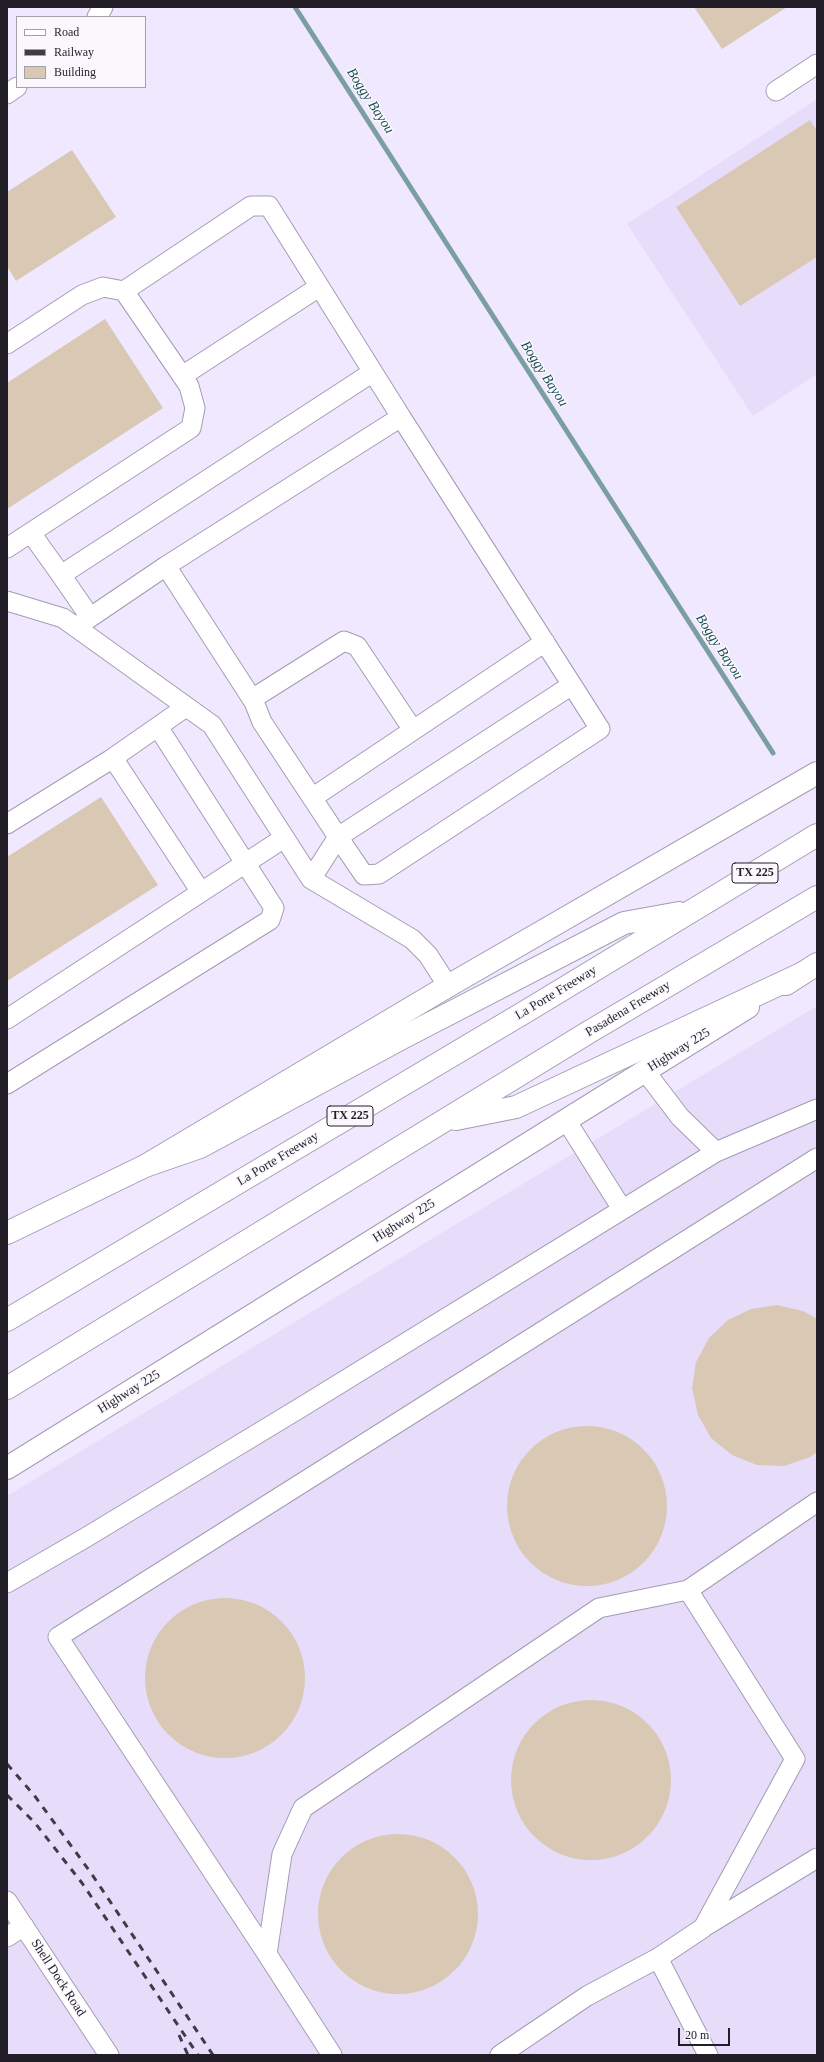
<!DOCTYPE html>
<style>
body{margin:0}
#map{position:relative;width:824px;height:2062px;overflow:hidden;background:#efe8ff;font-family:Georgia,serif}
canvas{display:block}
.frame{position:absolute;inset:0;border:8px solid #211e27;pointer-events:none}
.legend{position:absolute;left:16px;top:16px;width:130px;height:72px;box-sizing:border-box;background:#faf8fd;border:1px solid #a3a1a7;margin:0;padding:5px 7px;list-style:none;font-size:12px;color:#211e27}
.legend li{display:flex;align-items:center;gap:8px;height:20px}
.legend b{width:20px;border:1px solid #a3a1a7}
.scale{position:absolute;left:678px;top:2028px;width:52px;height:18px;box-sizing:border-box;border:2px solid #211e27;border-top:0;padding-left:5px;font-size:12px;line-height:14px;white-space:nowrap;color:#211e27;-webkit-text-stroke:3px #faf8fd;paint-order:stroke}
</style>
<div id="map">
<canvas width="824" height="2062"></canvas>
<div class="frame"></div>
<ul class="legend">
<li><b style="height:5px;background:#fff"></b>Road</li>
<li><b style="height:5px;background:#403c47"></b>Railway</li>
<li><b style="height:11px;background:#d8c8b4"></b>Building</li>
</ul>
<div class="scale">20 m</div>
</div>
<script>
const context = document.querySelector('canvas').getContext('2d');
context.lineJoin = 'round';
function fillPath(path, color) {
  context.fillStyle = color;
  context.fill(path, 'evenodd');
}
function poly(rows) {
  const path = new Path2D();
  for (const r of rows) {
    if (r.length === 3) {
      path.moveTo(r[0] + r[2], r[1]);
      path.arc(r[0], r[1], r[2], 0, 2 * Math.PI);
      continue;
    }
    path.moveTo(r[0], r[1]);
    for (let i = 2; i < r.length; i += 2) path.lineTo(r[i], r[i + 1]);
  }
  return path;
}
function stroke(path, color, width, dash) {
  context.strokeStyle = color;
  context.lineWidth = width;
  context.lineCap = dash ? 'butt' : 'round';
  context.setLineDash(dash || []);
  context.stroke(path);
}
function drawText(font, color, halo, rows, align = 'center') {
  context.font = font + ' Georgia,serif';
  context.lineWidth = 3;
  context.setLineDash([]);
  context.textBaseline = 'middle';
  context.strokeStyle = halo;
  context.fillStyle = color;
  for (const [text, x, y, turn = 0] of rows) {
    context.save();
    context.translate(x, y);
    context.rotate((+turn || 0) * Math.PI / 180);
    context.textAlign = isNaN(turn) ? turn : align;
    if (halo) context.strokeText(text, 0, 0);
    context.fillText(text, 0, 0);
    context.restore();
  }
}
fillPath(poly([
 [817,99,817,374,753,416,627,224],
 [817,1006,817,2055,7,2055,7,1496]
]), '#e7ddfb');
stroke(poly([
 [295,7,773,753]
]), '#7a9ea2', 5);
fillPath(poly([
 [694,7,787,7,722,49],
 [810,120,817,131,817,257,740,306,676,207],
 [72,150,116,217,16,281,7,266,7,192],
 [105,319,163,408,7,509,7,383],
 [101,797,158,885,7,981,7,857],
 [777,1305,803,1311,817,1319,817,1452,810,1457,784,1466,757,1465,732,1455,711,1438,698,1415,692,1388,696,1362,709,1338,728,1320,751,1309],
 [587,1506,80],
 [225,1678,80],
 [591,1780,80],
 [398,1914,80]
]), '#d8c8b4');
const minor = poly([
 [97,17,103,7],
 [776,91,817,64],
 [7,94,17,87],
 [7,344,82,295,103,287,124,291,251,206,269,206,401,417],
 [182,376,319,287],
 [31,533,61,575,373,372],
 [7,548,191,428,195,408,189,386,124,291],
 [166,566,401,417,572,685],
 [61,575,90,617],
 [7,601,63,618,212,725,311,879,412,939,428,955,448,986],
 [76,627,166,566,254,702,262,722,338,837,364,875,379,874,600,729,572,685,338,837,311,879],
 [252,699,344,641,357,646,413,730],
 [113,758,201,892],
 [312,798,545,642],
 [7,824,110,760,186,707],
 [7,1019,284,838],
 [645,1071,680,1117,716,1152,817,1109],
 [7,1084,270,920,274,908,158,727],
 [566,1120,622,1209],
 [7,1583,85,1538,300,1408,716,1152],
 [7,1901,109,2055],
 [704,1927,817,1858],
 [7,1937,24,1926],
 [267,1954,58,1637,817,1158],
 [658,1958,708,2055],
 [332,2055,267,1954,282,1854,303,1808,599,1608,688,1590,817,1502],
 [500,2055,587,1996,658,1958,703,1928,795,1759,688,1590]
]);
const major = poly([
 [786,984,817,964],
 [7,1233,145,1166,448,986,817,773],
 [7,1468,748,1007]
]);
const highway = poly([
 [456,1119,516,1107,801,974],
 [145,1166,200,1147,402,1038,624,923,679,913],
 [7,1320,530,1009,817,835],
 [7,1388,589,1032,817,897]
]);
stroke(minor, '#a39cb2', 21);
stroke(major, '#a39cb2', 24);
stroke(highway, '#a39cb2', 24);
stroke(minor, '#fff', 19);
stroke(major, '#fff', 22);
stroke(highway, '#fff', 22);
stroke(poly([
 [7,1764,34,1795,91,1873,213,2055],
 [7,1795,35,1823,82,1883,198,2055],
 [179,2035,188,2055]
]), '#403c47', 3, [7, 7]);
for (const [x, y, w] of [
 [755,873,46],
 [350,1116,46]
]) {
  const box = new Path2D();
  box.roundRect(x - w / 2, y - 10, w, 20, 3);
  context.fillStyle = '#faf8fd';
  context.fill(box);
  stroke(box, '#211e27', 1);
}
drawText('bold 12px', '#211e27', null, [
 ["TX 225",755,873],
 ["TX 225",350,1116]
]);
drawText('13px', '#211e27', '#faf8fd', [
 ["La Porte Freeway",556,993,-31],
 ["Pasadena Freeway",628,1009,-31],
 ["Highway 225",679,1050,-32],
 ["La Porte Freeway",278,1159,-31],
 ["Highway 225",404,1221,-32],
 ["Highway 225",129,1392,-32],
 ["Shell Dock Road",58,1978,57]
]);
drawText('italic 14px', '#164c53', '#faf8fd', [
 ["Boggy Bayou",370,101,57],
 ["Boggy Bayou",544,374,57],
 ["Boggy Bayou",719,647,57]
]);
</script>
